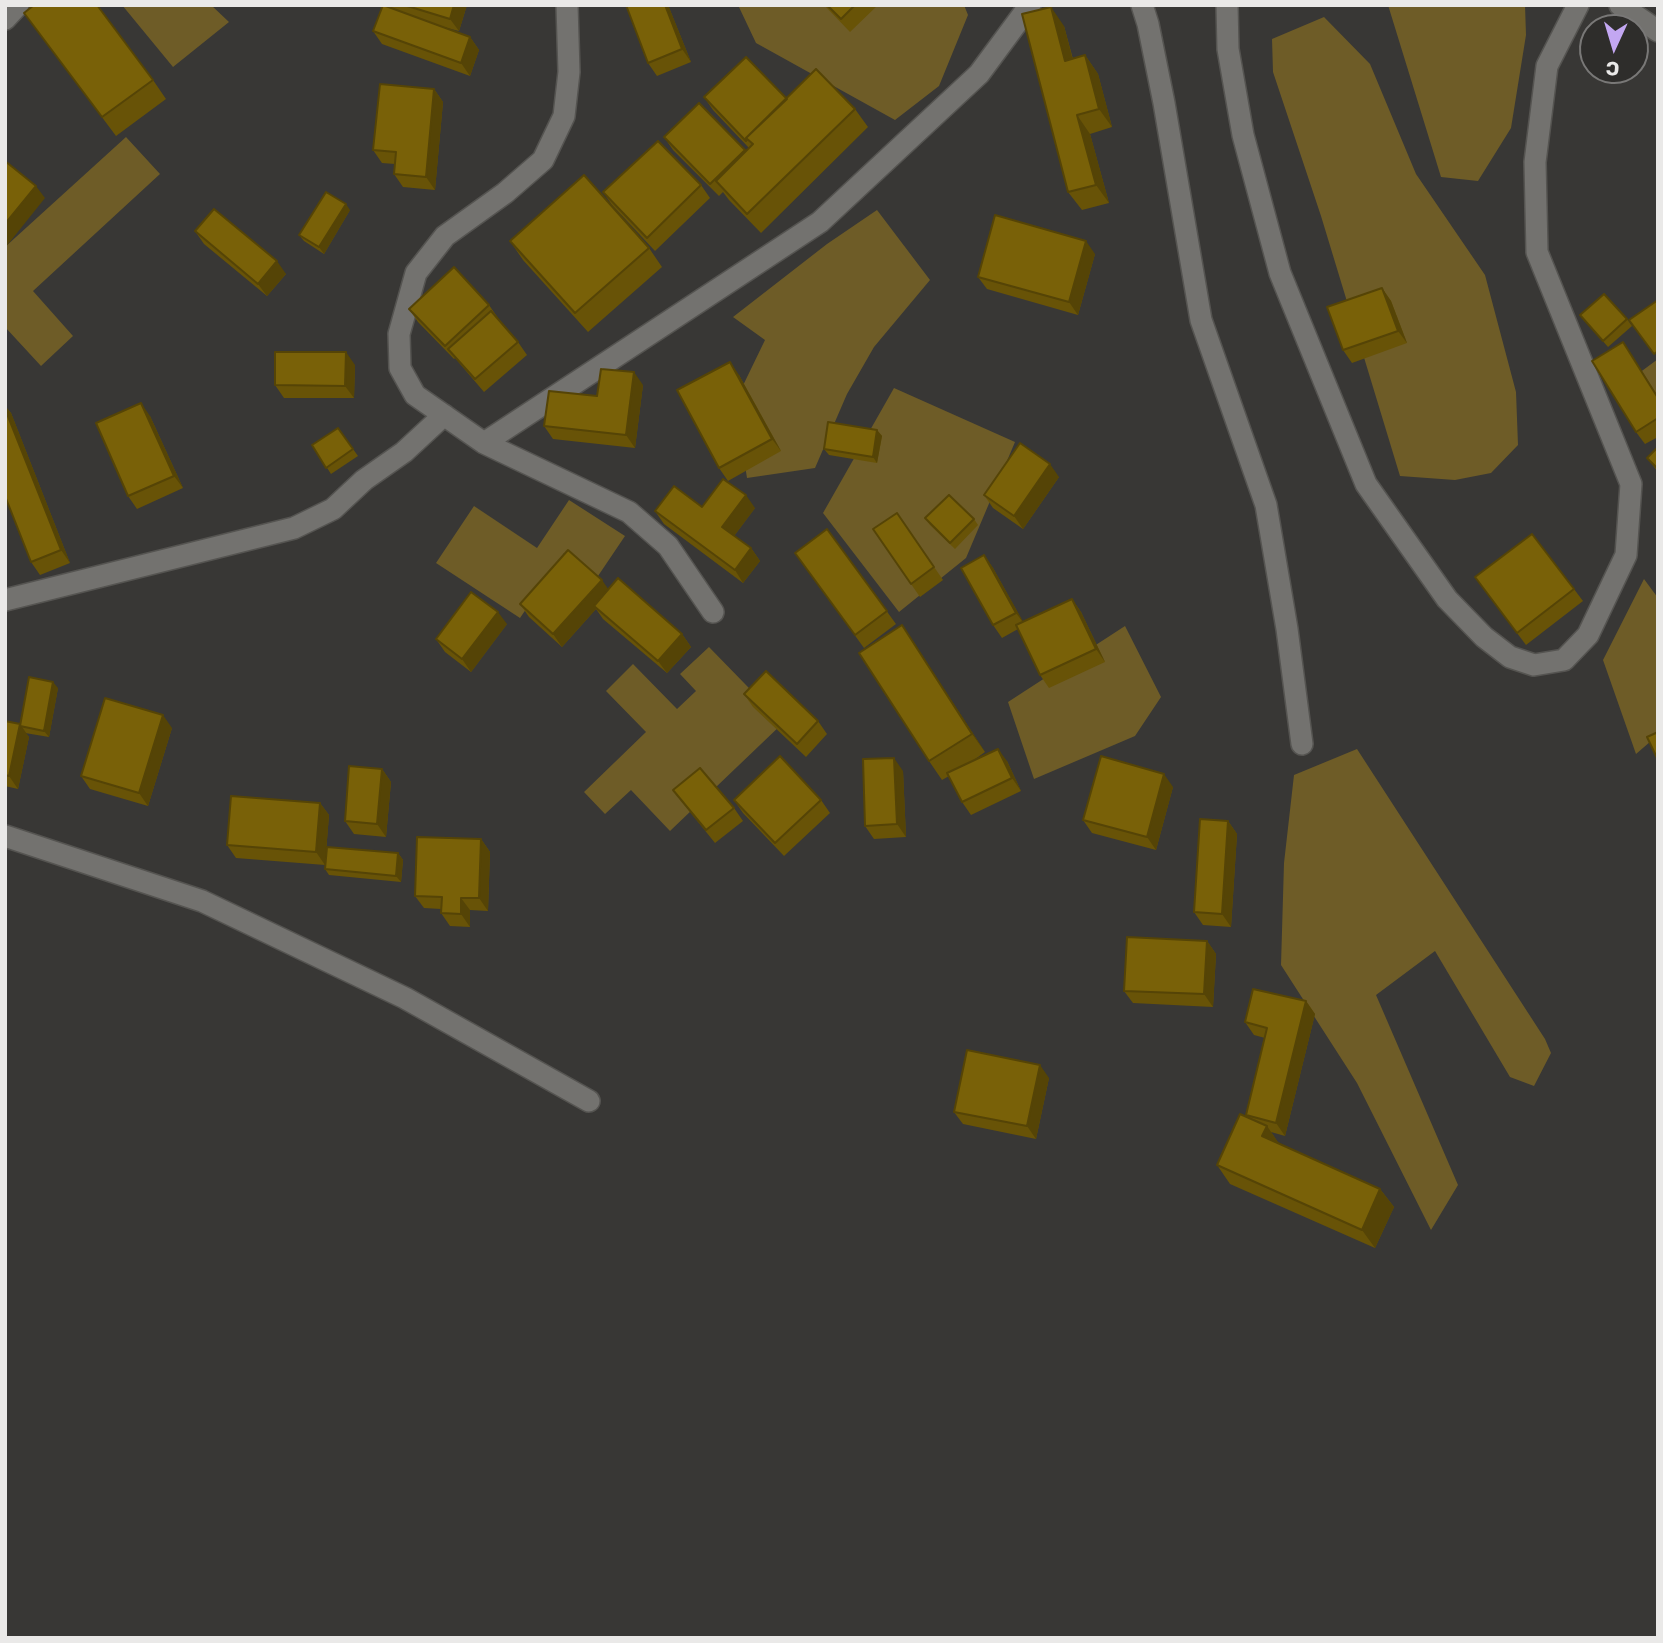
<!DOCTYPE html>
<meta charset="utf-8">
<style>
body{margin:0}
#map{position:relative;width:1663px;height:1643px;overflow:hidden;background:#383735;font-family:Rubik,sans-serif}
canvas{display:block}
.frame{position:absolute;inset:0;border:7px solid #eae9e8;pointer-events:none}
.north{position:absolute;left:1579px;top:14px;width:70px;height:70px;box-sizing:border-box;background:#2e2d2b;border:2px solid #797877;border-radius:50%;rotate:184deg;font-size:19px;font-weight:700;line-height:28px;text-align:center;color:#eae9e8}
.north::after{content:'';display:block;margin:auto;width:24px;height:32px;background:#c3a7f2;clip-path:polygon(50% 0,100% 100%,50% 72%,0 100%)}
</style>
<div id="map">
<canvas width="1663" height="1643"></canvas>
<div class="frame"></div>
<div class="north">С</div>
</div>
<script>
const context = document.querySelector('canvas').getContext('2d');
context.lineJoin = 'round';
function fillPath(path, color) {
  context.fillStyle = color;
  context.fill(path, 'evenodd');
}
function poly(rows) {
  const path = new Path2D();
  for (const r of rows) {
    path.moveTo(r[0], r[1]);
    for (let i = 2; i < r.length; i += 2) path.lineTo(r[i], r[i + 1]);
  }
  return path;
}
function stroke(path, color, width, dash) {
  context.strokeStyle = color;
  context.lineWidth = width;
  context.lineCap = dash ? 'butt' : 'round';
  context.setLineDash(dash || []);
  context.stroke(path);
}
fillPath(poly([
 [122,5,211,5,229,22,173,67],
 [738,5,964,5,968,15,939,86,895,120,756,43],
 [1388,5,1525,5,1526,35,1511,128,1478,181,1441,177],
 [1324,17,1370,64,1416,174,1485,275,1516,392,1518,445,1491,473,1455,480,1400,476,1321,216,1273,72,1272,39],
 [126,137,160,174,33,291,73,336,41,366,5,327,5,247],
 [877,210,930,280,874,347,847,394,815,468,747,478,735,402,765,340,733,317,827,244],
 [1658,359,1658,421,1631,379],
 [894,388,1015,442,966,558,899,612,823,513],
 [569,500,625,536,598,576,564,553,520,618,436,563,474,506,537,548],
 [1644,579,1658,598,1658,735,1636,754,1603,660],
 [1125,626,1161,697,1135,736,1034,779,1008,702],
 [709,647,783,723,670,831,631,790,605,814,584,792,646,732,606,691,633,664,677,709,696,691,680,674],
 [1357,749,1545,1039,1551,1053,1534,1086,1510,1077,1435,951,1376,995,1458,1185,1431,1230,1357,1083,1281,965,1284,863,1294,775]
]), '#6e5c27');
const minor = poly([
 [567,5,569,72,564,116,543,160,505,193,445,236,416,273,399,334,400,368,415,395,484,443,629,512,668,546,713,612],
 [1142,5,1148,24,1164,103,1201,320,1266,505,1287,629,1302,744],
 [1227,5,1228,49,1243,135,1280,273,1366,484,1447,599,1484,637,1510,657,1534,665,1564,660,1588,635,1626,555,1631,484,1537,252,1535,162,1547,66,1578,5],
 [1620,5,1658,31],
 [5,19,18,5],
 [484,443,820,222,979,74,1030,5],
 [5,600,294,528,333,509,364,480,404,452,444,415],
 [5,836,202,901,405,998,589,1101]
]);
stroke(minor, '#555451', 24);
stroke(minor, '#73726f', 21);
fillPath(poly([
 [388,5,467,5,459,31,439,26,470,37,479,50,470,76,382,44,373,31,389,7],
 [668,5,691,62,657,76,648,63],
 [824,5,878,5,850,32],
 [24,13,153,80,166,99,116,136],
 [1064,26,1073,59,1085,55,1098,74,1112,127,1090,134,1109,203,1082,210,1068,192],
 [434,89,443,102,435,190,403,187,394,174,395,164,382,163,373,150],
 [704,97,787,99,855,109,868,127,761,233,729,200,723,192,719,196,673,150,664,137,699,103,746,151,749,148,713,110],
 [701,185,710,198,655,251,612,205,603,192],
 [350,210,324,254,304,241,299,235],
 [195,231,286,274,267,296,204,244],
 [510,241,649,248,662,267,588,332,523,260],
 [1095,254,1078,315,987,289,978,277],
 [1382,288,1391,301,1407,343,1352,363,1343,350],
 [489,305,498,318,497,318,518,342,527,355,484,392,455,358,454,359,418,322,409,309],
 [1580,315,1627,319,1632,326,1608,347],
 [1623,342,1658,396,1658,437,1645,444,1636,432],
 [355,365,354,398,284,398,275,385],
 [739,375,781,451,728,481,719,468],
 [643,385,635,448,553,439,544,426],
 [5,406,11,413,70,563,40,575,31,562,5,496],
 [150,416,183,488,137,509,128,496],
 [338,428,358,456,331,474,312,445],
 [877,430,882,436,877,463,829,455,824,449],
 [1658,447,1658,472,1647,458],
 [1059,477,1023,529,993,508,984,495],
 [702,507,755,508,734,536,751,548,760,561,743,583,664,524,655,511],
 [897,513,943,580,920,597,873,529],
 [925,518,974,519,978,525,955,549,930,525],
 [827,529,896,624,864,648,795,553],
 [984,555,993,568,1023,622,1072,599,1081,612,1105,662,1049,688,1040,675,1018,629,1002,638,993,625],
 [1475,577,1574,589,1583,601,1526,645],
 [608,590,682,634,691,647,667,673,603,619,596,609,562,647,529,617,520,604],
 [507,624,471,672,445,652,436,639],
 [902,625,985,752,971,762,1007,761,1021,791,971,815,962,802,949,776,942,780,929,761],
 [58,688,49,737,25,733,29,737,18,789,5,786,5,721,20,726],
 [744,694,818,721,827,734,806,757,753,707],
 [172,728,148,806,90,789,81,776],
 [382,769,391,782,386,837,354,834,345,821],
 [903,771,906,837,874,839,865,826],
 [1173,787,1156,850,1092,833,1083,820],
 [673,790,734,808,743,821,715,843,682,802],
 [734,800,821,800,830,813,784,856,743,813],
 [320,803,329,815,325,865,236,858,227,845],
 [1228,821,1237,834,1231,927,1203,925,1194,912],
 [481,839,490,852,488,911,470,910,470,927,450,926,441,913,441,909,424,908,415,896],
 [398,853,403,860,401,882,329,875,325,869],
 [1207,941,1216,954,1213,1007,1133,1003,1124,991],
 [1306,1001,1315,1014,1285,1136,1271,1132,1279,1144,1380,1189,1394,1207,1375,1248,1230,1184,1217,1165,1247,1117,1246,1115,1265,1038,1254,1035,1245,1022],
 [1049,1078,1036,1139,963,1124,954,1112]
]), '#685307');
fillPath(poly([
 [454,5,467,5,459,31,450,19],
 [665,5,668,5,691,62,682,49],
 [1051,7,1064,26,1078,80,1065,61],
 [470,37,479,50,470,76,461,63],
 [1085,55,1098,74,1112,127,1099,109],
 [434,89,443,102,435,190,426,177],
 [1077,115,1090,134,1109,203,1096,185],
 [36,186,45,198,5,248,5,224],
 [346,204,350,210,324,254,319,247],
 [1086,241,1095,254,1078,315,1069,302],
 [277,261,286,274,267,296,258,284],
 [1382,288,1391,301,1407,343,1398,331],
 [1623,342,1632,355,1658,398],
 [346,352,355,365,354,398,345,386],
 [730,362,739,375,781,451,772,439],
 [634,372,643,385,635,448,626,435],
 [141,403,150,416,183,488,174,476],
 [5,406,11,413,70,563,61,550,5,409],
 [877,430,882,436,877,463,873,457],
 [1050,464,1059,477,1023,529,1014,516],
 [746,495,755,508,731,540,722,527],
 [751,548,760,561,743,583,735,570],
 [984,555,993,568,1025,625,1016,613],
 [602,580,611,593,594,606,596,609,562,647,553,634],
 [1072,599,1081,612,1105,662,1096,649],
 [498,612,507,624,471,672,462,659],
 [902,625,915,644,985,752,972,734],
 [682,634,691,647,667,673,658,661],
 [53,682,58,688,49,737,44,731],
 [163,715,172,728,148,806,139,793],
 [20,724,29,737,18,789,9,776],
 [998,749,1007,761,1021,791,1012,778],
 [894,758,903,771,906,837,897,824],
 [382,769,391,782,386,837,377,824],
 [1164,774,1173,787,1156,850,1147,837],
 [320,803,329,815,325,865,316,852],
 [1228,821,1237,834,1231,927,1222,914],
 [481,839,490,852,488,911,479,898],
 [398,853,403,860,401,882,396,876],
 [461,898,470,910,470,927,461,914],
 [1207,941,1216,954,1213,1007,1204,994],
 [1306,1001,1315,1014,1285,1136,1276,1123],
 [1040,1065,1049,1078,1036,1139,1027,1126],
 [1267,1126,1280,1145,1262,1136],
 [1380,1189,1394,1207,1375,1248,1362,1230]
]), '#554406');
const building = poly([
 [34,5,97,5,153,80,102,117,24,13,34,5],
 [383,5,470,37,461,63,373,31,383,5],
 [404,5,454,5,450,19,404,5],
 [626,5,665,5,682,49,648,63,626,5],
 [827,5,855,5,841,19,827,5],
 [1051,7,1065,61,1085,55,1099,109,1077,115,1096,185,1068,192,1022,14,1051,7],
 [746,57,787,99,746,138,747,139,746,141,704,97,746,57],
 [816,69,855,109,747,214,716,181,753,144,746,138,816,69],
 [380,84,434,89,426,177,394,174,396,152,373,150,380,84],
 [699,103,745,150,710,184,664,137,699,103],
 [658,141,701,185,647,238,603,192,658,141],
 [5,161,36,186,5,224,5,161],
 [584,175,649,248,575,313,510,241,584,175],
 [326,192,346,204,319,247,299,235,326,192],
 [214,209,277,261,258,284,195,231,214,209],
 [995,215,1086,241,1069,302,978,277,995,215],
 [454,267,489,305,445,346,409,309,454,267],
 [1382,288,1398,331,1343,350,1327,307,1382,288],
 [1604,294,1627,319,1603,341,1580,315,1604,294],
 [1658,300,1658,351,1654,354,1629,320,1658,300],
 [491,311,518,342,475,379,448,349,491,311],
 [1623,342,1658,398,1658,418,1636,432,1592,361,1623,342],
 [275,352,346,352,345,386,275,385,275,352],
 [730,362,772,439,719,468,677,390,730,362],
 [601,369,634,372,626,435,544,426,549,391,597,396,601,369],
 [141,403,174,476,128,496,96,423,141,403],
 [5,409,61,550,31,562,5,496,5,409],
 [828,422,877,430,873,457,824,449,828,422],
 [338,428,353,449,326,468,312,445,338,428],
 [1020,443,1050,464,1014,516,984,495,1020,443],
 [1658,447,1658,469,1647,458,1658,447],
 [723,479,746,495,722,527,751,548,735,570,655,511,674,486,702,507,723,479],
 [949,495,974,519,950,543,925,518,949,495],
 [897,513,934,567,911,584,873,529,897,513],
 [827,529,887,611,855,635,795,553,827,529],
 [1532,534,1574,589,1517,633,1475,577,1532,534],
 [568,550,602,580,553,634,520,604,568,550],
 [984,555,1016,613,993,625,961,568,984,555],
 [618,578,682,634,658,661,594,606,618,578],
 [471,592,498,612,462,659,436,639,471,592],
 [1072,599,1096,649,1040,675,1016,625,1072,599],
 [902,625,972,734,929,761,859,653,902,625],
 [766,671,818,721,797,744,744,694,766,671],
 [29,677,53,682,44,731,20,726,29,677],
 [105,698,163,715,139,793,81,776,105,698],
 [5,721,20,724,9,776,5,775,5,721],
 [1658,732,1658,760,1647,737,1658,732],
 [998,749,1012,778,962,802,947,773,998,749],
 [780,756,821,800,775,843,734,800,780,756],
 [1101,756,1164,774,1147,837,1083,820,1101,756],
 [894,758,897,824,865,826,863,759,894,758],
 [349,766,382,769,377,824,345,821,349,766],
 [700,768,734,808,706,830,673,790,700,768],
 [231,796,320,803,316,852,227,845,231,796],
 [1200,819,1228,821,1222,914,1194,912,1200,819],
 [417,837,481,839,479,898,461,898,461,914,441,913,442,897,415,896,417,837],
 [327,847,398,853,396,876,325,869,327,847],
 [1127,937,1207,941,1204,994,1124,991,1127,937],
 [1253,989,1306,1001,1276,1123,1246,1115,1267,1028,1245,1022,1253,989],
 [967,1050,1040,1065,1027,1126,954,1112,967,1050],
 [1240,1114,1267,1126,1262,1136,1380,1189,1362,1230,1217,1165,1240,1114]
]);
fillPath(building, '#796108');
stroke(building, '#554406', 2);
</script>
